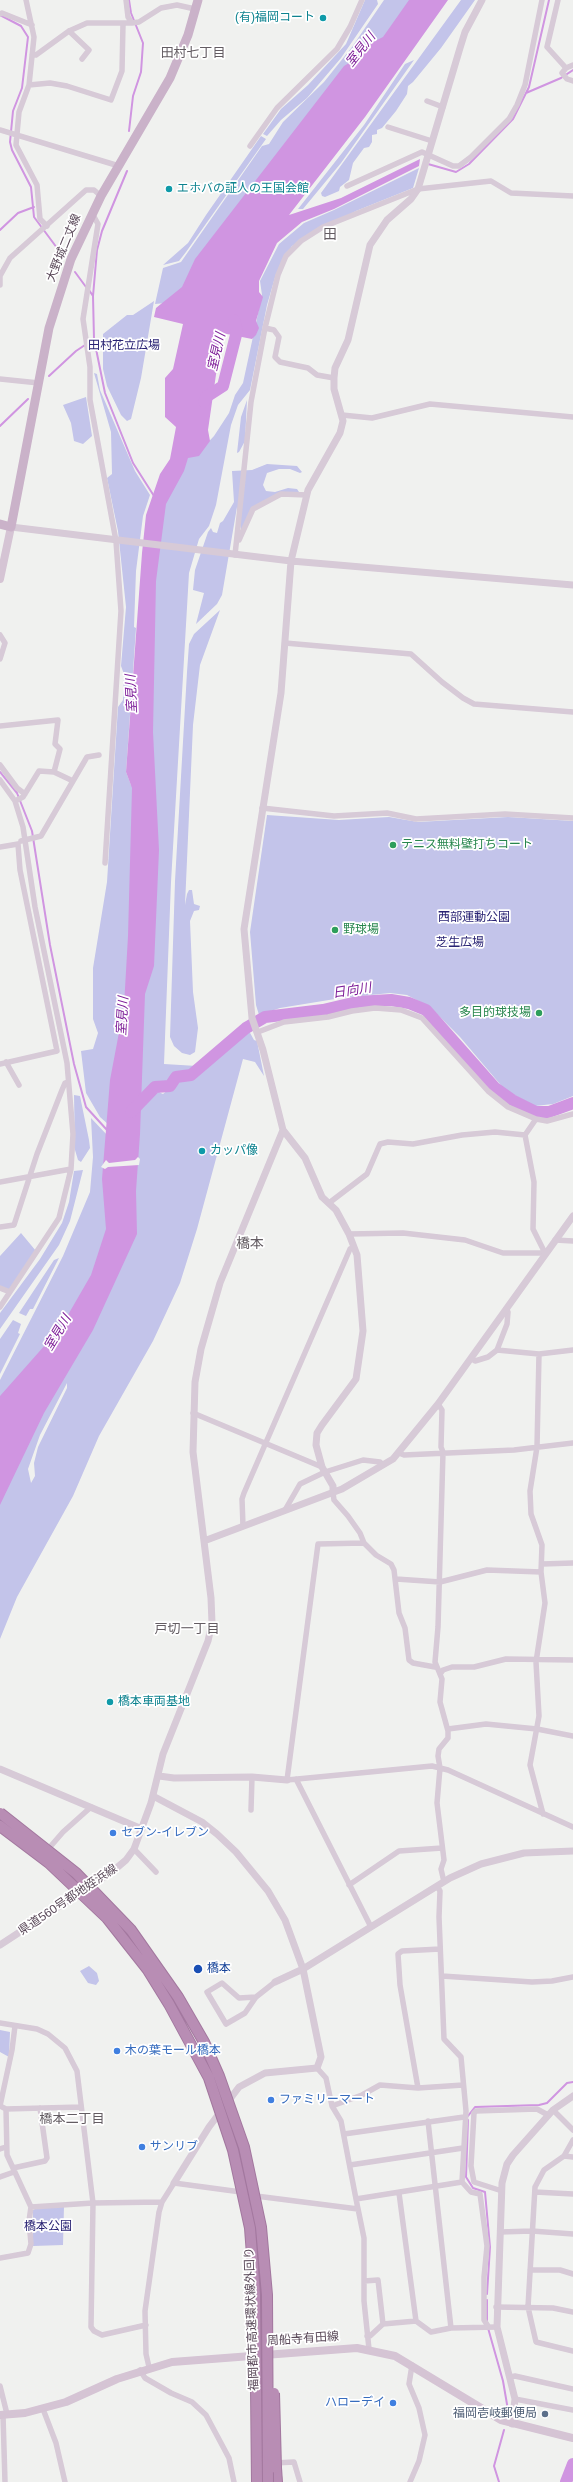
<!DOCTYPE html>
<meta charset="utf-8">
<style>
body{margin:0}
canvas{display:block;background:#f0f1ef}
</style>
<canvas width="573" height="2482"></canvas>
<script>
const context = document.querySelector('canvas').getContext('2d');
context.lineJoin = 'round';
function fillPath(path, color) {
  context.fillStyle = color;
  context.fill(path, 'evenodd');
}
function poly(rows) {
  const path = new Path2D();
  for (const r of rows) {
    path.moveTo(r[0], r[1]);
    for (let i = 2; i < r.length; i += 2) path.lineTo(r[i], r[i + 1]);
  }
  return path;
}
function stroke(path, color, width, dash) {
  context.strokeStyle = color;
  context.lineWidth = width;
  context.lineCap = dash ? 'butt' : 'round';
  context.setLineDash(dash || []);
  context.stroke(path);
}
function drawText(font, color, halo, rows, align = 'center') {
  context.font = font + ' Helvetica,"Noto Sans JP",sans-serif';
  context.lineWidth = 3.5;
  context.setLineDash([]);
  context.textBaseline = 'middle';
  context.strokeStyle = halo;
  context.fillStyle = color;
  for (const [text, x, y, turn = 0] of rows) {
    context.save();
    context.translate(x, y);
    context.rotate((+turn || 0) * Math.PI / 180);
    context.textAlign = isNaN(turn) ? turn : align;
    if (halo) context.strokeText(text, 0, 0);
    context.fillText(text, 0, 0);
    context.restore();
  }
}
fillPath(poly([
 [365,0,377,0,378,4,341,58,307,98,281,120,267,136,263,134,281,109,308,85,346,44],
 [384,0,422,0,183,289,166,303,155,304,163,268,181,262,262,146,269,144,283,122,324,82,352,47],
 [461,0,475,0,441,48,413,82,408,86,407,94,396,111,382,128,377,130,377,134,372,135,372,142,369,147,364,148,353,163,349,180,340,187,339,191,325,197,322,196,321,193],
 [414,60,341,163,303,209,298,209,364,125,405,64],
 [261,136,266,139,186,252,179,261,163,265,188,243,206,215],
 [419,168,413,188,356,211,292,246,276,274,267,305,250,390,238,405,231,425,216,505,209,526,199,539,189,573,171,882,164,1064,197,1066,189,1073,173,1075,168,1083,153,1086,138,1099,153,583,163,504,186,455,198,453,214,436,229,413,235,395,243,383,262,295,260,281,279,244,304,223,334,210],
 [154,301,141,378,131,419,127,421,121,415,107,386,103,369,103,334,127,315,133,315],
 [94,373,97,374,100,390,135,471,150,495,143,516,136,571,134,627,136,628,126,772,131,785,136,787,127,1003,110,1126,100,1117,86,1093,81,1051,93,1049,98,1033,93,1019,93,968,107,882,118,707,123,700,124,674,121,666,126,607,118,531,107,478,112,474,111,432],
 [86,397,92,436,83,444,74,441,71,423,63,405],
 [247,400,245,441,239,452,237,453,241,417],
 [267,464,297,466,302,472,300,473,290,469,279,469,267,473,263,485,266,491,275,492,288,488,297,489,299,492,291,492,259,504,241,530,237,507,222,595,217,604,196,624,204,593,193,590,195,570,208,532,211,528,213,532,217,533,220,523,223,521,234,502,232,471,252,470],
 [220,610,200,665,193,725,185,905,187,894,189,890,192,890,194,904,200,906,199,910,194,911,190,921,193,992,198,1028,195,1052,190,1055,182,1053,174,1046,170,1037,175,881,187,672,189,644,194,634],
 [267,815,339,820,389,817,418,822,508,817,573,821,573,1096,553,1104,535,1106,505,1090,460,1037,430,1007,407,995,390,993,341,998,280,1008,259,1015,256,1005,250,932],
 [249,1031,254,1040,257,1041,264,1076,255,1062,243,1059,197,1229,180,1283,153,1341,99,1436,73,1496,17,1597,0,1639,0,1495,132,1190,139,1108,156,1091,163,1094,179,1081,191,1079,206,1069,238,1037],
 [67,1383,67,1388,38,1447,34,1463,35,1476,31,1483,28,1469,40,1435],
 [74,1095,80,1096,89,1140,90,1148,81,1162,78,1160,75,1150],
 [91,1118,108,1136,109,1229,95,1274,64,1329,0,1400,0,1380,63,1256,90,1192,93,1157],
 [83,1170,70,1221,59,1245,0,1329,0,1313,40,1259,62,1223,69,1202,74,1171],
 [21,1233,36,1251,9,1290,0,1286,0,1256],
 [59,1258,33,1309,30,1309,26,1316,19,1313,54,1260],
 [13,1320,21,1324,18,1333,20,1334,0,1374,0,1339],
 [89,1966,97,1973,99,1981,96,1985,88,1983,80,1971],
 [0,2030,10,2032,9,2057,0,2052],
 [64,2206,63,2245,33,2246,33,2210,39,2207]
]), '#c3c4ea');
fillPath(poly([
 [409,0,448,0,365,117,289,215,341,198,420,159,419,166,334,209,302,222,277,243,259,281,259,292,263,297,256,321,259,328,256,335,252,339,222,333,208,430,210,441,199,456,188,458,184,471,166,504,156,581,153,732,159,850,154,966,145,994,140,1134,136,1191,137,1234,93,1330,44,1413,0,1505,0,1396,61,1327,91,1275,106,1229,102,1179,110,1080,124,1006,128,936,132,788,126,772,142,553,146,515,160,474,170,459,176,427,165,417,165,378,173,369,183,324,154,317,156,308,182,287,195,259,344,66,354,60,369,44,383,37]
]), '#d095e1');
fillPath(poly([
 [138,1157,140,1159,139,1165,108,1167,105,1169,101,1167,106,1160,109,1163,135,1160]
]), '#f0f1ef');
stroke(poly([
 [0,15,21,26,28,37,22,88,13,111,10,142,12,150,31,187,34,217,63,256],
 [526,93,561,78,573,70],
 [129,131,133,96,141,72,143,43,131,13,129,0],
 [428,164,456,172,469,164,513,119,529,87,549,0],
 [0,230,18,213,34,207],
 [75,272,86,287],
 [89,290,93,296,94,339,105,393,133,463,154,496],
 [93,296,97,250,102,231,127,171],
 [49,376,76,351,94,339],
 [0,426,28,399],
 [0,772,17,793,32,831,50,945,74,1064,86,1107,107,1130],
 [468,2116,475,2107,539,2105,547,2103,567,2083,573,2082],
 [468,2120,466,2177,473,2188,485,2192,490,2247,487,2294],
 [487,2300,487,2322],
 [488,2328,503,2381,508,2410],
 [499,2482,494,2466,504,2430]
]), '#d095e1', 2);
stroke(poly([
 [204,402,206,397,223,386,237,331,234,320],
 [131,1112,155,1087,170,1086,176,1077,191,1075,246,1028,265,1017,323,1010,357,1002,391,1000,409,1003,426,1010,495,1088,512,1100,536,1112,549,1112,573,1103],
 [566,2482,573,2464]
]), '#d095e1', 12);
const motorway = poly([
 [276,2468,277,2482]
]);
stroke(motorway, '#a3789f', 12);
stroke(poly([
 [26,0,34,37,29,85,19,112,16,145,37,185,40,219,47,226],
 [558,0,547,47,566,68,562,73,567,79,573,81],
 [0,14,2,13,32,25],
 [132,23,139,22,161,8,177,5,195,9],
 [69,31,89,50,82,59],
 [32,55,36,55,69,31,87,23,132,23,128,17,126,0],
 [566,68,573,65],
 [29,85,50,83,67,86,111,100,122,71,123,24],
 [427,101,443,107],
 [388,127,432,141],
 [0,130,119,166],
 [250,146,277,108,337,49,350,27,362,0],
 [347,186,422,152,453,166,459,166,471,157,509,119,517,105,525,85,542,0],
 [92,213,98,224,83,319,90,367,90,400,116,541,121,611,105,863],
 [0,285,0,276,10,258,86,190,94,190,101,196],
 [265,328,278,275,286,256,301,241,323,227,418,189,491,181,511,193,573,196],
 [0,379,39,383],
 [342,415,372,418,430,404,573,417],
 [239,540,253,509,281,494,307,495],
 [235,555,251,402,265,328,274,330,279,337,275,357,280,362,308,368,317,375,334,378],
 [0,635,5,643,0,659],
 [285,643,411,654,442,682,463,698,474,704,573,712],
 [0,726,58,720,55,744,60,749,54,772],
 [0,765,17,788,25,794],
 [0,780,15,801,23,827,35,907,67,1063,73,1134,71,1169,59,1218,0,1307],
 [15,801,23,797,39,771,54,772,73,781],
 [262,808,334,816,387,813,416,819,505,814,573,818],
 [21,841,41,836,87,757,99,755],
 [0,847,18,844,20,870,57,1051,0,1064],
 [258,1032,284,1022,328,1017,352,1011,375,1008,401,1010,422,1018,488,1091,508,1107,536,1119,547,1121,573,1114],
 [6,1062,19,1085],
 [536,1119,525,1135,534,1182,533,1229,545,1253],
 [0,1182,71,1169],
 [329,1203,367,1174,380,1144,388,1142,413,1144,462,1135,495,1132,525,1135],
 [0,1227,14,1225,37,1154,62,1090,65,1083,68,1082],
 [349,1234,403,1233,465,1240,503,1253,545,1253],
 [555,1240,573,1241],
 [0,1288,10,1292],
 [497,1350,539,1354,573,1350],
 [539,1354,537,1447,530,1491,531,1514,542,1545,541,1572,545,1603,536,1662,539,1716,530,1765,543,1814],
 [472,1359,475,1361,488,1357,497,1350,507,1324,508,1312,506,1309],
 [438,1404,442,1410,441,1447,443,1452,438,1627,435,1662,442,1679,440,1702,448,1731,448,1738,439,1749,438,1756,440,1768,437,1803,444,1860,441,1869,444,1882],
 [193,1413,322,1467],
 [399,1453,404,1455,514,1450,573,1443],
 [333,1493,334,1500,348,1516,360,1533,364,1543,376,1555,391,1564,394,1570,399,1613,405,1628,409,1660,413,1663,435,1667],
 [285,1510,300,1484,325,1472,363,1460,380,1462,383,1465],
 [243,1526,242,1499,244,1493,350,1249,354,1247],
 [364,1543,318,1544,287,1780,432,1766,448,1770,573,1827],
 [542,1564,573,1563],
 [396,1579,440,1582,487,1570,541,1572],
 [440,1674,443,1670,452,1667,474,1667,506,1659,573,1660],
 [448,1729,486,1724,537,1729,573,1736],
 [296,1779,371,1927],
 [251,1810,252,1777],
 [50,1847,63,1832,91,1807],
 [134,1849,156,1872],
 [349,1885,399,1851,442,1848],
 [437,1886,440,1891,439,1917,444,2039,461,2057,466,2111,462,2182,471,2192,480,2194,487,2246,484,2277,484,2320,488,2326],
 [442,1976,532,1982,552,1981,573,1977],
 [256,1997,239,1998,222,1983,207,1992,226,2024,245,2013,256,1997,275,1982],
 [0,2023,37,2029,48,2034,65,2048,77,2071,93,2203,91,2327,94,2331,102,2335,146,2325],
 [15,2026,12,2050,0,2106,6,2109,81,2107],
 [317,2068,326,2078,332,2106,341,2121,356,2199,364,2238,364,2301,369,2349],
 [418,2088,400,1985,398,1954,402,1951,440,1949],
 [332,2106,362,2095,380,2085,418,2088,463,2085],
 [553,2110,573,2130],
 [474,2113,471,2166,474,2182,502,2191],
 [474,2113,476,2111,537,2109,548,2115],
 [428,2121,451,2328],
 [344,2134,464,2117],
 [573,2140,564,2156,544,2170,535,2187,528,2307,536,2342,573,2351],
 [0,2149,6,2147],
 [564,2156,573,2157],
 [350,2165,463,2148],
 [13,2168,45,2161,47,2158,40,2108],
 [0,2177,14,2172],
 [535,2192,573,2194],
 [399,2193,416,2321],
 [256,2196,358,2209],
 [356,2199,462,2182],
 [31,2207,93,2203,162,2202],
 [500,2232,532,2231,573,2234],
 [0,2258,28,2253,31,2244,29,2221,31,2207,7,2155,6,2109],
 [530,2270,560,2270,573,2274],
 [364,2281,378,2280,383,2324],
 [496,2307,553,2308,573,2312],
 [367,2336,370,2336,383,2324,416,2321,431,2332,451,2328,497,2327],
 [149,2367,146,2354,145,2311,159,2212,162,2202,174,2183,241,2192],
 [140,2370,145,2378,171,2393,192,2402,206,2415,229,2458,234,2482],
 [510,2377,515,2376,573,2389],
 [0,2386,7,2414],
 [515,2399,573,2410],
 [43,2409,56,2443,65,2482],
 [3,2415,5,2482],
 [274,2463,294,2462,300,2482],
 [410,2482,419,2461,425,2435,419,2408,409,2384,412,2365]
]), '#d7cad7', 5.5);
stroke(poly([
 [11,527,291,561,573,585],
 [283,1130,305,1158,322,1197,336,1210,349,1234,357,1255,363,1331,356,1379,322,1425,317,1433,316,1445,322,1467,333,1486,333,1493],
 [204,1541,342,1489,393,1459,438,1404,573,1216],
 [0,1769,142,1829],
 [159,1776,174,1778,252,1777,287,1780],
 [153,1796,202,1822,217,1834,236,1852,268,1891,285,1920,303,1969,321,2057,317,2068,265,2073,239,2087,209,2127,174,2183],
 [0,1945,113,1871,126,1860,134,1849,151,1803,163,1754,208,1641,212,1623,211,1598,193,1452,195,1382,201,1349,220,1283,283,1130,263,1050,252,1018,244,929,281,693,291,561,308,490,340,433,343,421,334,389,334,378,335,368,348,340,370,245,387,220,411,199,418,189,460,48,465,32,482,0],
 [275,1982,303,1969,450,1878,481,1864,524,1853,573,1851],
 [512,2424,515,2399,497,2327,502,2183,507,2164,513,2155,553,2110,573,2096]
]), '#d7cad7', 7);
stroke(poly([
 [0,579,11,527],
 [0,2415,25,2413,66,2402,117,2379,172,2362,357,2348,395,2356,501,2420,573,2438]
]), '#d5c4d4', 8);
stroke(poly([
 [0,524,11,527,49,328,71,259,101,196,170,78,188,35,198,0]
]), '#cab2c9', 9);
stroke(motorway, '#b88db4', 10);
const motorwayBridge = poly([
 [0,1813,76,1873,131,1930,178,1997,204,2042,219,2076,244,2147,261,2227,267,2295,268,2482],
 [0,1826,49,1863,107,1918,148,1970,169,2004,209,2078,233,2150,250,2228,255,2295,257,2482],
 [274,2393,276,2468]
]);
stroke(motorwayBridge, '#a3789f', 12, []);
stroke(motorwayBridge, '#b88db4', 10);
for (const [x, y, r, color] of [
 [323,18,4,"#0f9aa8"],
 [169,189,4,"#0f9aa8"],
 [393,845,4,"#2e9e5b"],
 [335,930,4,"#2e9e5b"],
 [539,1013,4,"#2e9e5b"],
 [202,1151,4,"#0f9aa8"],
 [110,1702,4,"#0f9aa8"],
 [113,1833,4,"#3f7fe0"],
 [198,1969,5,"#1a4fb4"],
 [117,2051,4,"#3f7fe0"],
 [271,2100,4,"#3f7fe0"],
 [142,2147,4,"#3f7fe0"],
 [393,2403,4,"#3f7fe0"],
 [545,2414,4,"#5c6f8a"]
]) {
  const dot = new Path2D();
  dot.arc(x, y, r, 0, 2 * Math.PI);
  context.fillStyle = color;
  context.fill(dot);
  stroke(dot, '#fff', 1.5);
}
drawText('12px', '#0d838f', '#fff', [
 ["(有)福岡コート",315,18,"right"],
 ["エホバの証人の王国会館",177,189],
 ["カッパ像",210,1151],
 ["橋本車両基地",118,1702]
], 'left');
drawText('12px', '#5a4959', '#fff', [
 ["大野城二丈線",64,248,-68],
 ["県道560号都地姪浜線",68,1900,-34],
 ["福岡都市高速環状線外回り",252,2319,-92],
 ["周船寺有田線",303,2339,-4]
]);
drawText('12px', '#282273', '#fff', [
 ["田村花立広場",124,346],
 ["西部運動公園",474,918],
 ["芝生広場",460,943],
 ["橋本公園",48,2227]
]);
drawText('12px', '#27864d', '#fff', [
 ["テニス無料壁打ちコート",401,845],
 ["野球場",343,930],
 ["多目的球技場",531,1013,"right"]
], 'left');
drawText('12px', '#366cbe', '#fff', [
 ["セブン-イレブン",121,1833],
 ["木の葉モール橋本",125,2051],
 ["ファミリーマート",279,2100],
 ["サンリブ",150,2147],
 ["ハローデイ",385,2403,"right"]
], 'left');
drawText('12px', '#164399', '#fff', [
 ["橋本",207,1969]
], 'left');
drawText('12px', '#4e5e75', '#fff', [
 ["福岡壱岐郵便局",537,2414]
], 'right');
drawText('italic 13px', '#7e1e99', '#fff', [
 ["室見川",361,50,-52],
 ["室見川",217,352,-77],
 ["室見川",132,694,-93],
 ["日向川",352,991,-9],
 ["室見川",123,1016,-87],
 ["室見川",58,1333,-59]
]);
drawText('13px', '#635c62', '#fff', [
 ["田村七丁目",193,53],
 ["戸切一丁目",187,1629],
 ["橋本二丁目",72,2119]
]);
drawText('14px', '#635c62', '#fff', [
 ["田",330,235],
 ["橋本",250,1244]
]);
</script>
